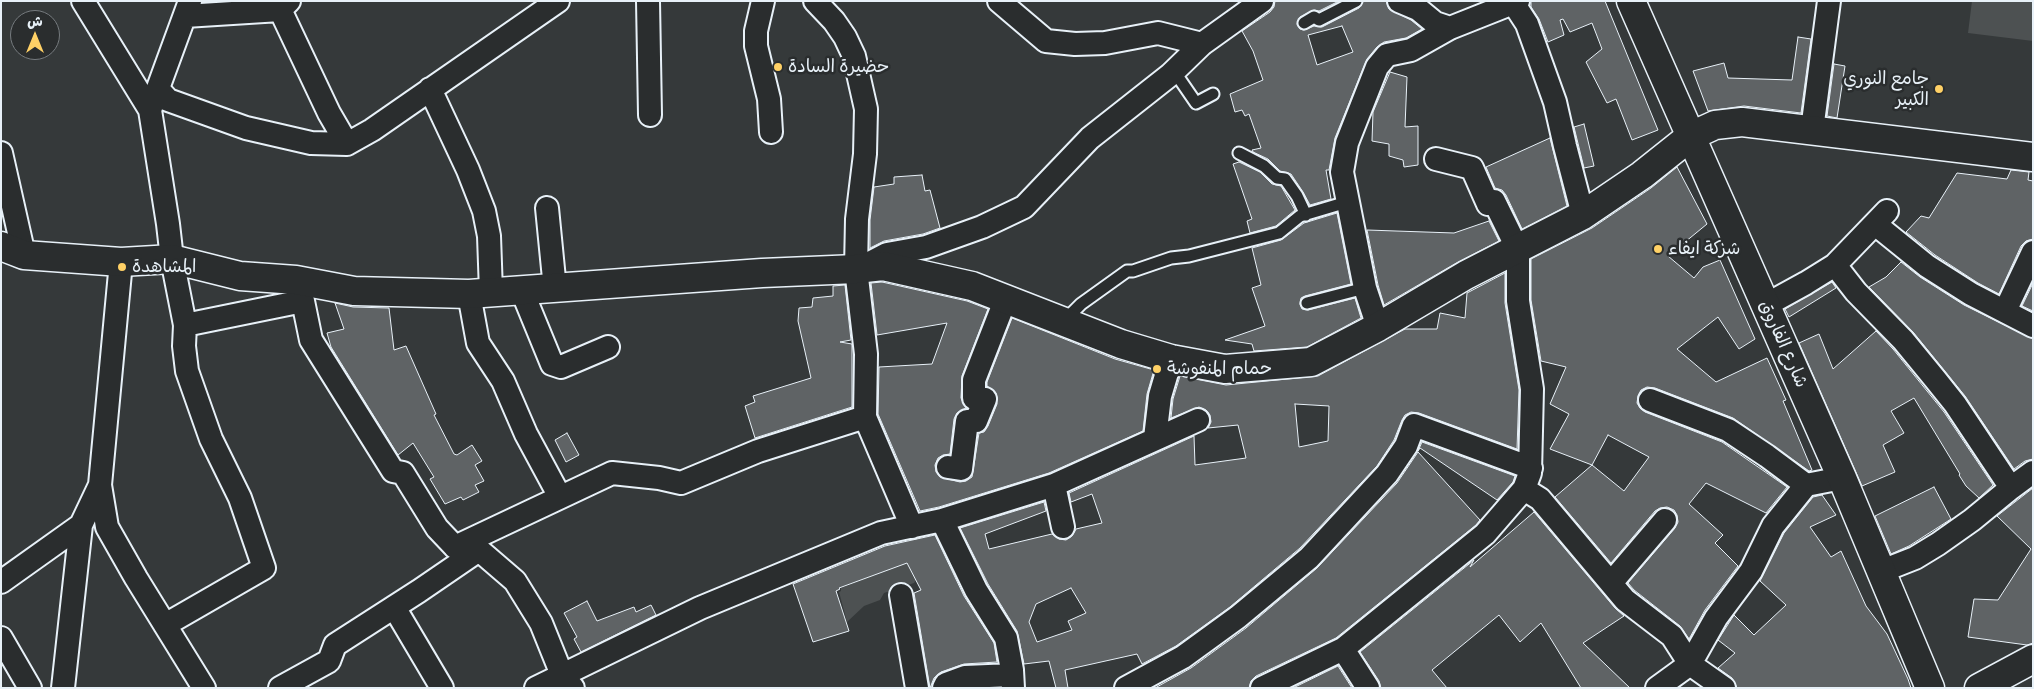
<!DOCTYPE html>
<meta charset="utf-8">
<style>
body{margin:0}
#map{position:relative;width:2034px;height:689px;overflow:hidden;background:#35393a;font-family:"Patrick Hand","Playpen Sans Arabic",sans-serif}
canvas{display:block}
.frame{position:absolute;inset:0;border:2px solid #e8f1f8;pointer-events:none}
.north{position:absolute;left:10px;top:10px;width:50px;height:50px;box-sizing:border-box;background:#2a2d2e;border:1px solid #767b7f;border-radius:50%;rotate:0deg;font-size:14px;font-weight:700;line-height:20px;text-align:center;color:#e8f1f8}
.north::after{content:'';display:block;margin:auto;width:18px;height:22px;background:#ffd166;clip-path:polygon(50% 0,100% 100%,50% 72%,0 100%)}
</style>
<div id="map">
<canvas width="2034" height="689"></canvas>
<div class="frame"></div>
<div class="north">ش</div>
</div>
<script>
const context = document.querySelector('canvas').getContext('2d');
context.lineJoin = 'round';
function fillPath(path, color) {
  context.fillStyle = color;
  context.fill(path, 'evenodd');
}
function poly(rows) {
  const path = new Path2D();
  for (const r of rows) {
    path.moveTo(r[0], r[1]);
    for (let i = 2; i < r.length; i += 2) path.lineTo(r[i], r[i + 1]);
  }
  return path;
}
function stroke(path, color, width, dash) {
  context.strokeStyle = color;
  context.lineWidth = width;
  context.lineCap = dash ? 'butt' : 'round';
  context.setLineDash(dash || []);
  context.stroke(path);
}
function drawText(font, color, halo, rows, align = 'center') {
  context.font = font + ' "Patrick Hand","Playpen Sans Arabic",sans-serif';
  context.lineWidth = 5;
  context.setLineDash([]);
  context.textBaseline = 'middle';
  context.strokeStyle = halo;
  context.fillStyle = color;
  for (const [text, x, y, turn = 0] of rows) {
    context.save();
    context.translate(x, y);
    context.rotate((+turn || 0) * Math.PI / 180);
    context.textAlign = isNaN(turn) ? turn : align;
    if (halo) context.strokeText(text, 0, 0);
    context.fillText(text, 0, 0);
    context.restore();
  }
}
fillPath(poly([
 [1972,1,2033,1,2033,41,1968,33],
 [938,550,914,583,884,593,880,600,864,606,847,622,839,592,841,591,841,588]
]), '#4d5152');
const building = poly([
 [1275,1,1339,1,1319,11,1314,10,1300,17,1297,24,1300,29,1304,30,1314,26,1322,27,1359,8,1363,1,1386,1,1389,9,1411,20,1422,29,1406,38,1384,42,1377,47,1367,59,1335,138,1329,170,1326,170,1331,199,1310,205,1303,192,1291,174,1280,171,1268,159,1253,152,1252,150,1261,148,1249,114,1245,116,1242,110,1235,112,1230,94,1263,80,1253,51,1242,31,1270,12,1274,7,1275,1],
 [1342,26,1353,52,1317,65,1308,35,1342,26],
 [1531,1,1605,1,1658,130,1632,140,1616,99,1607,103,1586,62,1602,49,1592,23,1570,32,1563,19,1560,20,1564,35,1548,42,1539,19,1531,7,1531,1],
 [1798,37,1811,39,1801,113,1744,106,1708,111,1693,71,1724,63,1728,78,1792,80,1798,37],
 [1834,64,1845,66,1837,118,1827,116,1834,64],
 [1390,72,1407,77,1405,127,1418,126,1418,165,1404,167,1403,160,1389,156,1389,144,1372,141,1373,112,1390,72],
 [1584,124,1594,166,1584,168,1574,127,1584,124],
 [1550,138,1567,206,1522,229,1506,195,1502,190,1495,188,1486,167,1550,138],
 [1239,162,1260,172,1272,184,1281,186,1295,210,1276,226,1250,233,1247,221,1252,219,1233,164,1239,162],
 [1677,167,1707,224,1668,256,1694,278,1703,267,1720,260,1755,339,1739,349,1718,317,1677,349,1716,382,1767,358,1786,400,1783,401,1812,470,1809,471,1733,418,1655,388,1647,387,1641,390,1638,396,1637,403,1640,408,1645,412,1722,442,1787,487,1766,513,1706,483,1689,504,1723,535,1715,543,1738,566,1705,610,1689,639,1680,626,1634,590,1628,583,1675,528,1678,522,1677,515,1674,510,1667,507,1660,508,1655,511,1611,563,1555,497,1592,465,1550,449,1569,414,1550,404,1566,367,1541,361,1531,300,1531,259,1592,228,1651,188,1677,167],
 [1608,435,1649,457,1624,491,1592,465,1608,435],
 [2011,170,2029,172,2028,180,2033,181,2033,239,2026,241,2021,246,1999,294,1978,283,1935,255,1906,232,1921,216,1929,218,1957,173,2007,179,2011,170],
 [922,175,925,191,930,190,940,228,923,234,884,241,870,248,870,220,874,187,894,184,894,177,922,175],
 [1337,213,1351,284,1305,296,1301,298,1300,304,1302,309,1308,310,1355,298,1361,318,1307,347,1254,351,1252,344,1225,340,1265,326,1252,288,1261,285,1252,248,1281,240,1304,223,1337,213],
 [1489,221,1499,241,1458,262,1384,305,1378,285,1367,230,1454,233,1489,221],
 [1901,262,1920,277,1964,305,2033,339,2033,459,2025,461,2014,469,1965,396,1913,332,1869,287,1886,277,1901,262],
 [1505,273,1505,303,1519,390,1517,449,1419,413,1411,412,1405,415,1402,420,1394,440,1377,466,1300,548,1230,607,1176,646,1142,664,1137,654,1065,670,1068,688,1056,688,1049,661,1024,664,1017,631,988,584,960,528,1044,502,1046,511,985,534,989,549,1052,534,1059,539,1066,540,1072,536,1076,529,1102,523,1092,494,1071,502,1069,493,1194,436,1195,465,1246,458,1238,425,1208,428,1211,422,1210,415,1206,410,1199,407,1171,418,1173,399,1180,376,1226,385,1318,376,1405,329,1437,329,1440,313,1465,318,1467,293,1505,273],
 [1295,404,1329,406,1328,441,1299,447,1295,404],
 [1071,588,1086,613,1068,621,1072,630,1037,642,1029,622,1036,604,1071,588],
 [882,282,967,301,988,309,962,376,961,398,966,408,957,413,954,419,950,454,943,455,938,458,935,465,936,472,940,477,960,482,966,481,972,477,979,433,984,432,988,426,997,404,996,393,987,386,987,382,1012,318,1115,359,1154,370,1147,394,1143,431,1049,473,939,507,920,511,878,414,879,367,932,364,947,323,877,335,871,283,882,282],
 [1832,282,1836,288,1789,317,1785,309,1832,282],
 [2033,283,2033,311,2022,306,2033,283],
 [845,285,851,340,840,342,852,344,852,407,755,438,745,406,755,402,753,396,811,378,798,321,799,308,812,307,813,298,833,296,833,286,845,285],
 [335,303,353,307,389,308,394,350,406,346,436,414,434,415,454,454,457,455,472,445,482,461,475,465,484,481,475,485,479,492,463,500,461,497,445,504,430,479,434,477,413,443,398,455,331,347,327,333,344,329,335,303],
 [1876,331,1893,349,1944,412,1993,485,1979,498,1966,486,1959,475,1960,474,1914,398,1891,411,1904,433,1883,445,1895,472,1862,486,1799,343,1819,334,1833,369,1876,331],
 [567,433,579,455,566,462,555,440,567,433],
 [1422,442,1515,476,1513,482,1497,500,1420,448,1418,451,1422,442],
 [1418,452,1480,520,1476,525,1336,638,1256,676,1251,681,1249,688,1155,688,1191,668,1246,628,1317,568,1397,483,1418,452],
 [1934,487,1951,519,1909,546,1891,554,1875,516,1934,487],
 [2033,488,2033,643,2027,645,1968,637,1974,599,1998,600,2031,549,1997,516,2033,488],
 [1822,495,1836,515,1810,527,1831,557,1841,551,1866,606,1887,634,1908,679,1911,688,1737,688,1732,678,1718,668,1735,653,1718,640,1734,615,1754,635,1786,605,1760,581,1784,533,1813,497,1822,495],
 [1534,512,1615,608,1624,616,1583,643,1630,688,1581,688,1541,623,1520,642,1499,615,1432,670,1447,688,1381,688,1379,681,1360,652,1474,560,1470,567,1534,512],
 [935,535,964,596,994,643,997,662,964,664,941,672,934,678,930,688,914,593,921,590,907,563,839,588,840,589,836,591,849,631,813,642,793,584,885,546,935,535],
 [587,601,597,621,634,607,636,612,651,605,656,615,581,652,574,639,577,637,564,613,587,601],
 [1338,666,1352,688,1293,688,1338,666]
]);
fillPath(building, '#5f6365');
stroke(building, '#e8f1f8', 1);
const service = poly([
 [1304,23,1314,17,1319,20,1356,1],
 [1174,71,1196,103,1213,94],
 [1239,153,1264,166,1277,178,1285,179,1297,196,1306,215],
 [1307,303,1365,288],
 [1064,321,1081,304,1127,271,1133,271,1171,258,1189,256,1279,233,1300,216,1347,202]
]);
const minor = poly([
 [83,1,150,110],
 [276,1,329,113,347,144],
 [648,1,650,115],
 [763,1,756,31,756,46,769,99,771,132],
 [815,1,834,21,845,37,854,56,866,109,865,154,857,219,856,269,866,354,865,417],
 [999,1,1046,41,1075,44,1105,43,1158,33,1202,44],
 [1399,1,1418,9,1435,23,1450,28],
 [1512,1,1527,24,1555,102,1565,146,1583,215],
 [185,16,280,10,289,1],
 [158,89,168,100,246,128,311,143,347,144,372,130,558,1],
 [430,89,468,170,484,211,489,236,491,292],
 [1812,130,1829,1],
 [1,153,24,255],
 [547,208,555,289],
 [1875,224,1927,266,1971,294,2033,326],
 [1835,265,1856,292,1903,340,1935,379,1955,404,2011,488,1972,520,1938,544,1915,558,1882,571],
 [864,266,887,254,926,247,982,227,1024,207,1090,138,1170,75,1202,44,1262,1],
 [296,280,303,301,311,340,393,471,403,473,437,528,455,547,479,550,515,581,541,623,562,675,573,688],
 [522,291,552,364,561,367,608,347],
 [469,294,478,343,503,381,526,434,560,497],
 [1766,305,1806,283,1835,265,1887,211],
 [2005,311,2033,252],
 [185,325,303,301],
 [1378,327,1365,288,1342,172,1347,143,1377,67,1387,55,1411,50,1450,28,1518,1],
 [1650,400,1728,430,1767,456,1806,485],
 [1155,438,1160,396,1171,359],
 [948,467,961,469,967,421,976,421,985,399,974,398,974,380,1006,298],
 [100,485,107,527,136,578,204,688],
 [1054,485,1063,527],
 [2011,488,2033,472],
 [1524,489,1540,499,1625,600,1672,636,1690,664,1724,688],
 [942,520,976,590,1006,638,1012,670,1013,688],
 [455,547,612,473,659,478,681,483,758,451,865,417,912,527],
 [1,582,81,525],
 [1611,583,1665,520],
 [901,595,917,688],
 [394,607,442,688],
 [165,625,264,568,240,498,211,439,187,371,184,346,185,325,172,259,168,224,150,110,190,1],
 [1,638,30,688],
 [1343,649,1368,688],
 [63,688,81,525,100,485,121,262],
 [280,688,329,661,335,645,419,591,479,550],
 [536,688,700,608,881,533,942,520,1054,485,1198,420],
 [944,688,946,684,965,677,1012,675],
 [1126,688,1183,657,1238,617,1309,558,1387,474,1406,446,1414,425,1531,468],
 [1262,688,1343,649,1485,534,1524,489,1530,473,1532,389,1518,301,1518,250,1494,201,1488,204,1472,168,1436,159],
 [1657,688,1690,664,1716,618,1751,571,1773,526,1806,485,1842,478]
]);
const secondary = poly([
 [1631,1,1842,478,1930,688],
 [1,246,24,255,121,262,172,259,240,276,296,280,354,291,469,294,762,273,856,269,883,266,972,286,1121,344,1171,359,1225,369,1311,362,1378,327,1466,275,1583,215,1642,175,1691,136,1715,125,1742,122,2033,157],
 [1979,688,2033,659]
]);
stroke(service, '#e8f1f8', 15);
stroke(minor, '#e8f1f8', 26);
stroke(secondary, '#e8f1f8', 31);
stroke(service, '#2a2d2e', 11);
stroke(minor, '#2a2d2e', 22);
stroke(secondary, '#2a2d2e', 28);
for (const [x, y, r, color] of [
 [778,67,5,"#ffd166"],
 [1939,89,5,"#ffd166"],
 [1658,249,5,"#ffd166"],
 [122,267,5,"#ffd166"],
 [1157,369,5,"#ffd166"]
]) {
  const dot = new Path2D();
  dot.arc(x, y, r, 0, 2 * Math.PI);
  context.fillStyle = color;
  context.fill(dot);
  stroke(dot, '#2a2d2e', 2);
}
drawText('18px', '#e8f1f8', '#2a2d2e', [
 ["حضيرة السادة",788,67],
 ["جامع النوري",1929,79,"right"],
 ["الكبير",1929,100,"right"],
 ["شركة ايفاء",1668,249],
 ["المشاهدة",132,267],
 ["حمام المنفوشة",1167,369]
], 'left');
drawText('18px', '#e8f1f8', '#2a2d2e', [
 ["شارع الفاروق",1783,344,66]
]);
</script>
